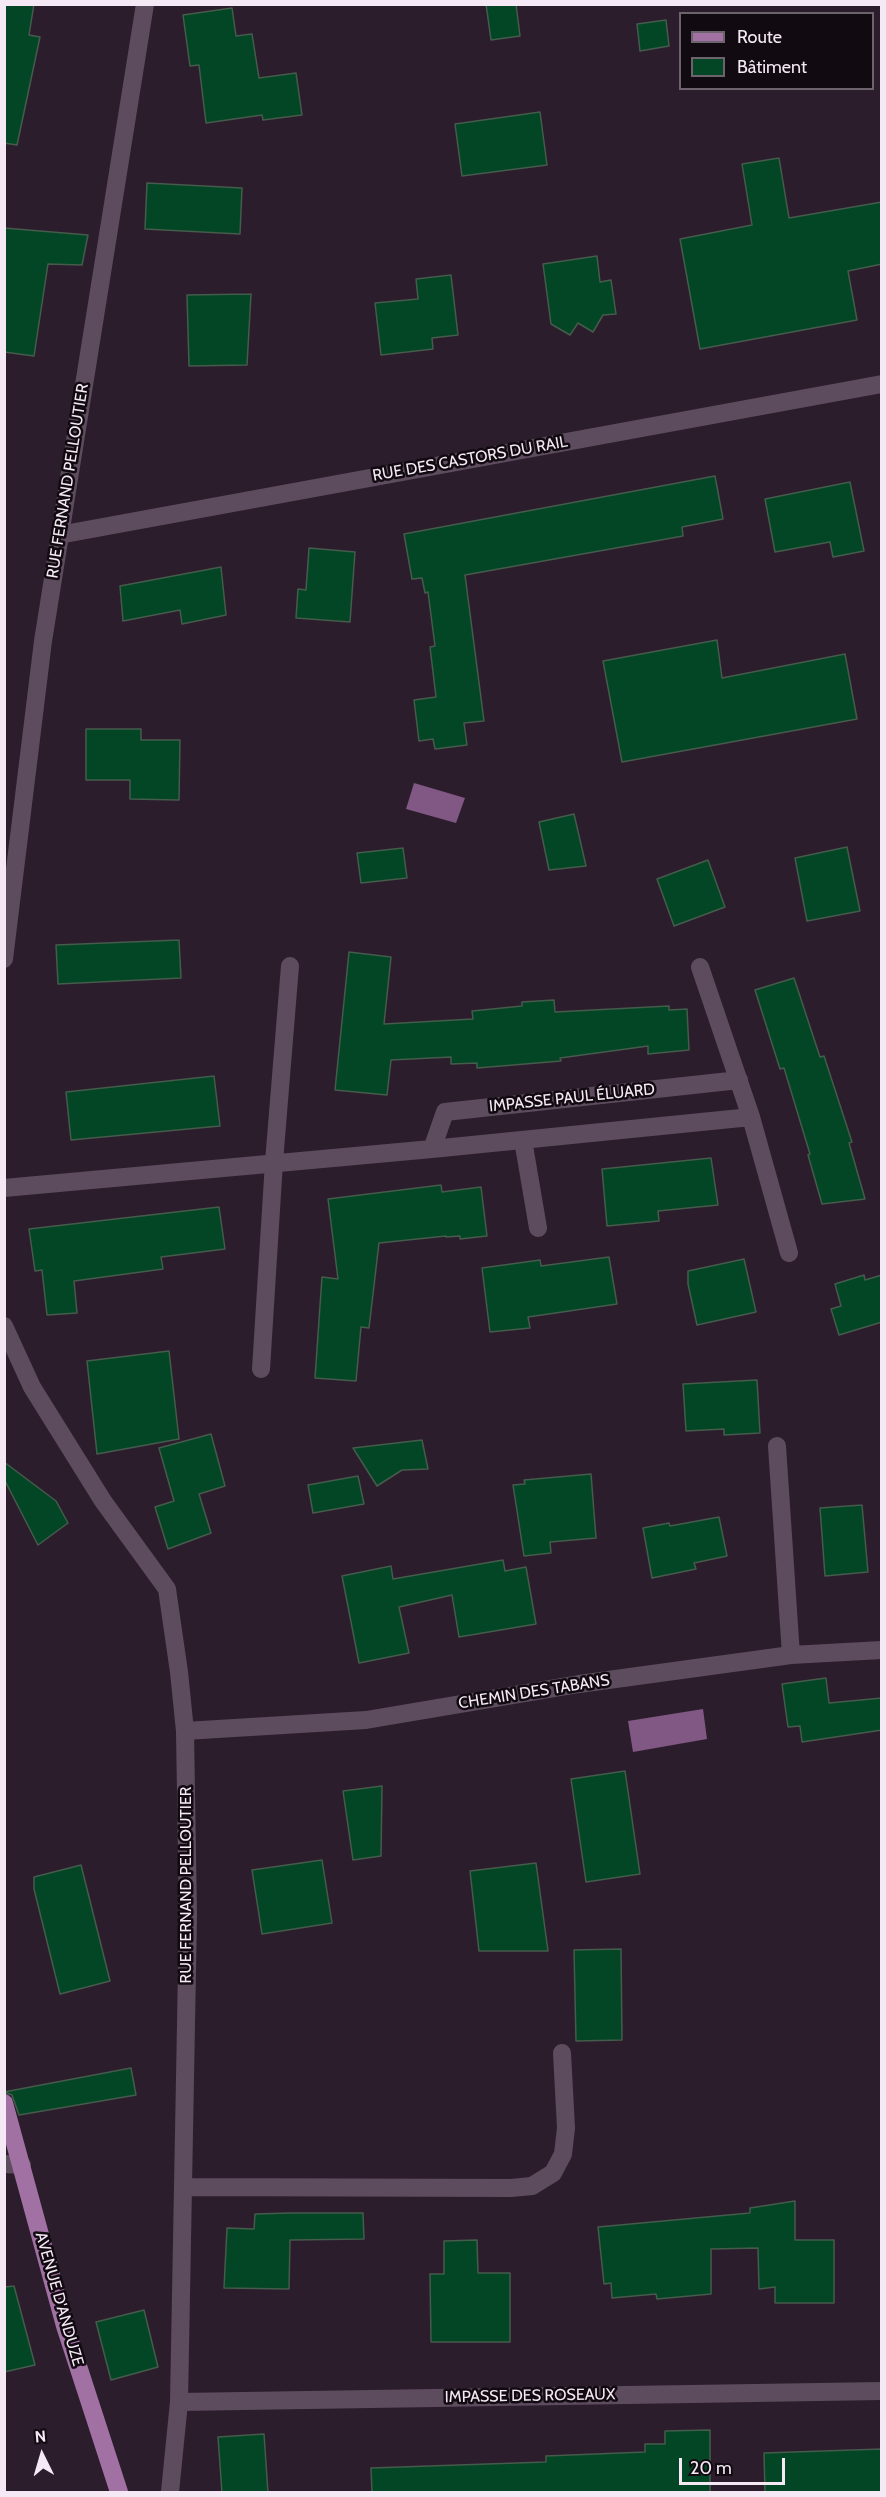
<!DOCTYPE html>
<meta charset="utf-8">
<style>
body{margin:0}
#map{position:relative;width:886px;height:2497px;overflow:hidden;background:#2c1d2d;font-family:Cabin,sans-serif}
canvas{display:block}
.frame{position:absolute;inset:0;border:6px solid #f4e9f4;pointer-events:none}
.legend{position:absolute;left:679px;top:12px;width:195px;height:78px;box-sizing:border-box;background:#110a11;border:2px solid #6c636c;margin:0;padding:8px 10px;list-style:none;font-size:18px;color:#f4e9f4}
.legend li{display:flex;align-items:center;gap:12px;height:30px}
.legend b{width:30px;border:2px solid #6c636c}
.north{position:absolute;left:12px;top:2425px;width:60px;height:60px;-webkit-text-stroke:4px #110a11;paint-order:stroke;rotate:355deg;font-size:16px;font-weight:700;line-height:24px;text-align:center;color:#f4e9f4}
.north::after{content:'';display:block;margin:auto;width:21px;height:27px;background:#f4e9f4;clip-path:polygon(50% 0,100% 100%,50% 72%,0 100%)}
.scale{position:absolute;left:679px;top:2458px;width:106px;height:27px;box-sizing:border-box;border:3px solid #f4e9f4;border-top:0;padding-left:8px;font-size:18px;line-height:21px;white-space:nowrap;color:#f4e9f4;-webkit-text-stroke:4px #110a11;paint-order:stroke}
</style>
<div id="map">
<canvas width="886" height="2497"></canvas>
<div class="frame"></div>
<ul class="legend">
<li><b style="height:8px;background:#a171a3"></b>Route</li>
<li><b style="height:16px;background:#034625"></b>Bâtiment</li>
</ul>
<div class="north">N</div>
<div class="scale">20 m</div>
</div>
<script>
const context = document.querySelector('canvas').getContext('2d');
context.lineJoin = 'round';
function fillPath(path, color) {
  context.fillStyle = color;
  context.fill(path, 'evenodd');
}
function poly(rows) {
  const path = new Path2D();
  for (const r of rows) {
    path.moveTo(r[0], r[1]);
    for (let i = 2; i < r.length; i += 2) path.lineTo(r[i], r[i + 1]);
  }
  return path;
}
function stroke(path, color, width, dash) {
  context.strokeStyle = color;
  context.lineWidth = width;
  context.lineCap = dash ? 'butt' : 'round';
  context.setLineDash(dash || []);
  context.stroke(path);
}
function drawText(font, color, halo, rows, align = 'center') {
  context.font = font + ' Cabin,sans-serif';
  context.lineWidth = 5;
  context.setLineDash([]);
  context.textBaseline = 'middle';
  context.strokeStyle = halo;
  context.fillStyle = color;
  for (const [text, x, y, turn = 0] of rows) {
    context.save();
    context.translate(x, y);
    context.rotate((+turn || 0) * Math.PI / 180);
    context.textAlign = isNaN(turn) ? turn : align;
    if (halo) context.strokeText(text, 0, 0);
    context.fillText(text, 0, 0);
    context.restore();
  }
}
fillPath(poly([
 [414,783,465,798,456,823,406,809],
 [703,1709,707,1739,633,1752,628,1721]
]), '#815783');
const building = poly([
 [4,4,34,4,29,35,40,37,17,145,4,143,4,4],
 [486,4,516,4,520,36,491,40,486,4],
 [232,8,236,36,252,34,259,78,296,73,302,115,263,120,262,115,206,123,199,65,190,66,183,15,232,8],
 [666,20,669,46,640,51,637,24,666,20],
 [540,112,547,165,462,176,455,124,540,112],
 [779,158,789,218,882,202,882,264,848,271,857,320,700,349,680,239,752,225,742,164,779,158],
 [147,183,242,188,240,234,145,229,147,183],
 [4,228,88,235,82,265,48,264,34,356,4,352,4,228],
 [597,256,600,282,611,280,616,314,603,315,593,332,578,323,570,335,551,324,543,264,597,256],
 [451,275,458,335,432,338,433,349,381,355,375,303,418,299,416,279,451,275],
 [251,294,247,365,189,366,187,295,251,294],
 [715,476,723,519,682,527,683,536,465,575,484,721,464,723,467,745,435,749,433,739,419,741,414,700,436,697,430,647,435,646,428,592,425,593,422,578,412,579,404,534,715,476],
 [850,482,864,551,833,557,830,542,775,552,765,499,850,482],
 [309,548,355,552,350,622,296,618,298,589,306,590,309,548],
 [221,567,226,615,182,624,180,610,123,621,120,586,221,567],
 [717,640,722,678,845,654,857,719,622,762,603,661,717,640],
 [86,729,141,729,141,740,180,740,179,800,130,799,130,780,86,780,86,729],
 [574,814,586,866,549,870,539,822,574,814],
 [847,847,860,911,807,921,795,858,847,847],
 [403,848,407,878,361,883,357,853,403,848],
 [708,860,725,907,674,926,657,879,708,860],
 [179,940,181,978,58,984,56,945,179,940],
 [349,952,391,957,384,1024,473,1019,472,1011,522,1006,522,1002,554,1000,555,1012,669,1006,669,1010,687,1009,689,1050,648,1054,648,1046,560,1058,561,1061,477,1068,477,1063,451,1064,451,1057,391,1060,387,1095,335,1090,349,952],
 [794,978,820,1057,824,1056,852,1142,849,1143,865,1199,822,1204,808,1155,810,1154,784,1068,780,1069,755,990,794,978],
 [214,1076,220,1126,71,1140,66,1092,214,1076],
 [711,1158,718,1205,658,1211,659,1221,607,1226,602,1169,711,1158],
 [441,1185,442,1192,481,1187,487,1236,460,1239,460,1236,446,1237,446,1236,379,1243,369,1328,361,1327,356,1381,315,1378,322,1277,338,1279,328,1199,441,1185],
 [219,1207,225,1249,161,1257,163,1269,74,1281,77,1313,47,1315,42,1270,35,1271,29,1229,219,1207],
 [609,1257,617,1304,528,1317,530,1328,490,1332,482,1268,540,1260,541,1266,609,1257],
 [744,1259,756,1312,697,1325,688,1284,688,1271,744,1259],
 [864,1275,865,1280,882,1275,882,1322,839,1335,831,1309,841,1306,835,1284,864,1275],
 [169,1351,179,1439,97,1454,87,1361,169,1351],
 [757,1380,760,1433,724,1435,724,1429,686,1431,683,1384,757,1380],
 [211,1434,225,1486,199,1494,211,1533,168,1549,155,1507,174,1501,159,1448,211,1434],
 [422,1440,428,1469,402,1470,377,1486,353,1448,422,1440],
 [4,1462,56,1501,68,1523,38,1545,4,1479,4,1462],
 [591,1474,596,1538,550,1542,551,1553,524,1556,513,1485,525,1484,524,1480,591,1474],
 [358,1476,364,1504,313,1513,308,1485,358,1476],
 [862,1505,868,1572,825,1576,820,1508,862,1505],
 [719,1517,727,1556,694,1563,696,1569,652,1578,643,1528,669,1523,670,1526,719,1517],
 [503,1560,505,1571,526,1567,536,1624,459,1637,452,1595,399,1607,409,1653,359,1663,342,1576,391,1566,393,1579,503,1560],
 [826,1678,829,1703,882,1698,882,1730,802,1742,800,1726,788,1727,782,1684,826,1678],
 [625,1771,640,1874,586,1882,571,1779,625,1771],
 [382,1786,381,1856,353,1860,343,1791,382,1786],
 [322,1860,332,1923,262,1934,252,1870,322,1860],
 [536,1863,548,1951,479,1951,470,1871,536,1863],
 [81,1865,110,1981,60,1994,34,1889,34,1877,81,1865],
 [621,1949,622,2040,576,2041,574,1950,621,1949],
 [131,2068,136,2095,19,2115,12,2095,4,2092,131,2068],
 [795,2201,795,2240,834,2240,834,2303,775,2303,775,2287,759,2289,758,2248,711,2249,711,2294,657,2299,656,2294,612,2298,611,2283,604,2284,598,2227,750,2213,750,2208,795,2201],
 [291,2213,363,2213,364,2239,290,2240,289,2289,224,2288,227,2228,254,2229,255,2214,291,2213],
 [477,2240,478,2273,510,2273,510,2342,431,2342,430,2274,444,2274,444,2241,477,2240],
 [14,2286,35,2365,4,2372,4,2287,14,2286],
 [144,2310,158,2367,111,2380,96,2322,144,2310],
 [710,2430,710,2493,372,2493,371,2468,546,2462,546,2456,645,2452,645,2444,665,2444,665,2431,710,2430],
 [264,2434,268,2493,222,2493,218,2437,264,2434],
 [882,2449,882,2493,765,2493,764,2453,882,2449]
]);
fillPath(building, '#034625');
stroke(building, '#455b4c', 1.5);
stroke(poly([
 [59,535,882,384],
 [4,959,43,641,145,4],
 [700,967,751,1117,789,1253],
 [523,1140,538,1228],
 [432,1149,445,1112,739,1080],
 [4,1188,432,1149,751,1117],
 [4,1326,32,1387,103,1501,167,1589,179,1672,185,1731,188,1916,179,2402,170,2492],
 [261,1369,274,1162,290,966],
 [777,1446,791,1655],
 [185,1731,366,1720,579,1684,791,1655,882,1650],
 [4,2164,22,2165],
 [183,2187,511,2188,532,2186,553,2173,563,2154,566,2128,562,2053],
 [179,2402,882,2391]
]), '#5d4c5d', 18);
stroke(poly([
 [4,2103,65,2326,119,2492]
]), '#a171a3', 18);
drawText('16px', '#f4e9f4', '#110a11', [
 ["RUE DES CASTORS DU RAIL",470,459,-10],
 ["RUE FERNAND PELLOUTIER",68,481,-81],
 ["IMPASSE PAUL ÉLUARD",572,1098,-6],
 ["CHEMIN DES TABANS",534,1692,-9],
 ["RUE FERNAND PELLOUTIER",186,1885,-90],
 ["AVENUE D'ANDUZE",59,2299,74],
 ["IMPASSE DES ROSEAUX",530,2396,-1]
]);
</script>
